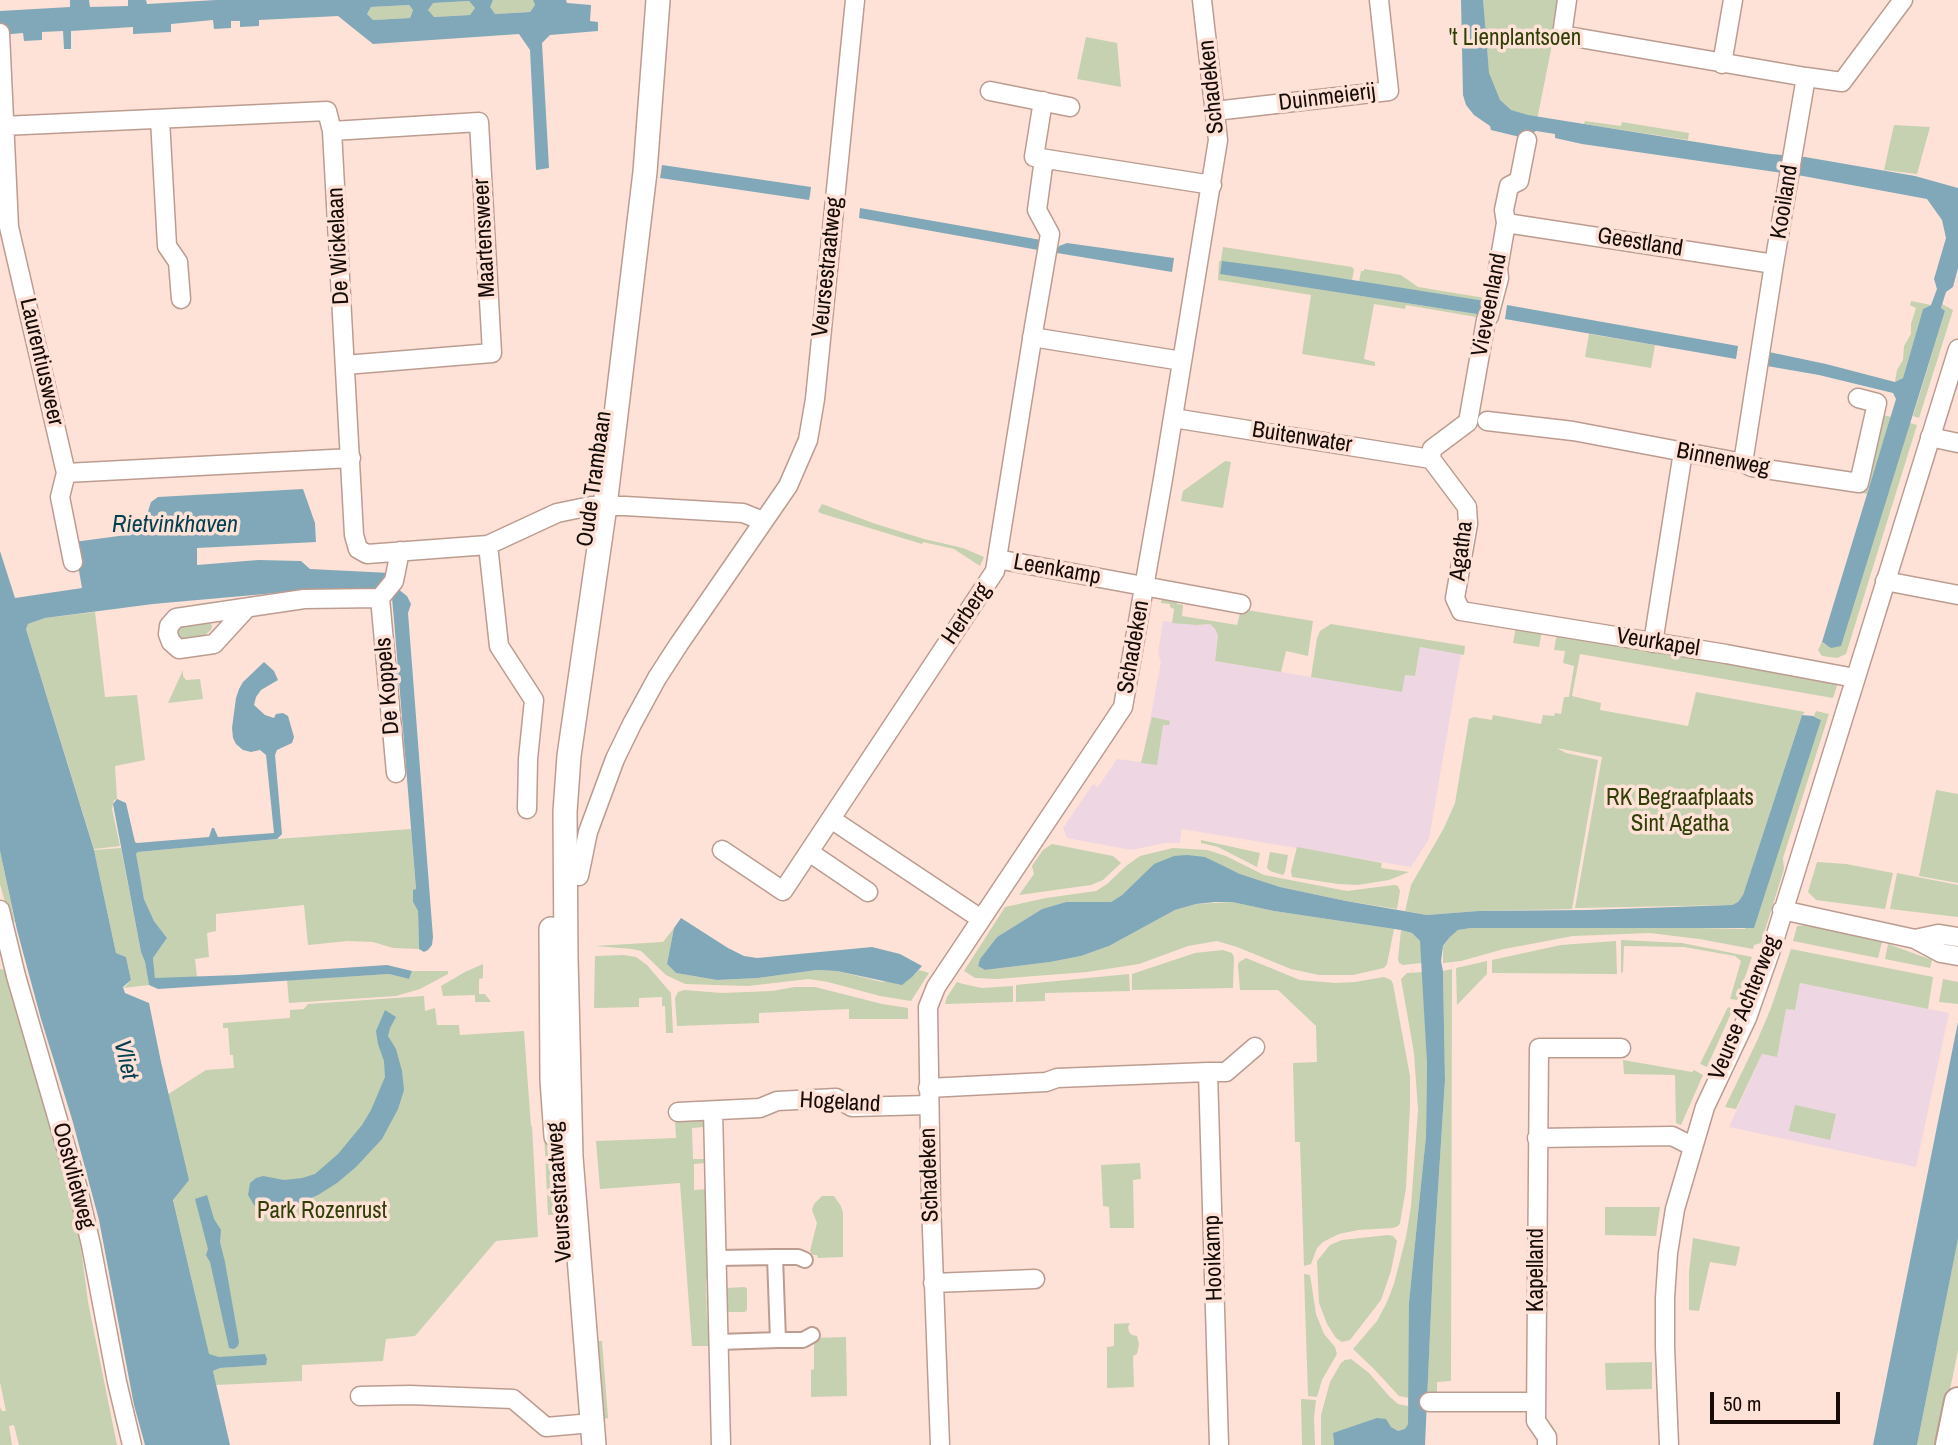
<!DOCTYPE html>
<style>
body{margin:0}
#map{position:relative;width:1958px;height:1445px;overflow:hidden;background:#fee2d7;font-family:"Archivo Narrow",sans-serif}
canvas{display:block}
.scale{position:absolute;left:1710px;top:1392px;width:130px;height:32px;box-sizing:border-box;border:4px solid #160b07;border-top:0;padding-left:9px;font-size:21px;line-height:24px;white-space:nowrap;color:#160b07;-webkit-text-stroke:5px #fee2d7;paint-order:stroke}
</style>
<div id="map">
<canvas width="1958" height="1445"></canvas>
<div class="scale">50 m</div>
</div>
<script>
const context = document.querySelector('canvas').getContext('2d');
context.lineJoin = 'round';
function fillPath(path, color) {
  context.fillStyle = color;
  context.fill(path, 'evenodd');
}
function poly(rows) {
  const path = new Path2D();
  for (const r of rows) {
    path.moveTo(r[0], r[1]);
    for (let i = 2; i < r.length; i += 2) path.lineTo(r[i], r[i + 1]);
  }
  return path;
}
function stroke(path, color, width, dash) {
  context.strokeStyle = color;
  context.lineWidth = width;
  context.lineCap = dash ? 'butt' : 'round';
  context.setLineDash(dash || []);
  context.stroke(path);
}
function drawText(font, color, halo, rows, align = 'center') {
  context.font = font + ' "Archivo Narrow",sans-serif';
  context.lineWidth = 7;
  context.setLineDash([]);
  context.textBaseline = 'middle';
  context.strokeStyle = halo;
  context.fillStyle = color;
  for (const [text, x, y, turn = 0] of rows) {
    context.save();
    context.translate(x, y);
    context.rotate((+turn || 0) * Math.PI / 180);
    context.textAlign = isNaN(turn) ? turn : align;
    if (halo) context.strokeText(text, 0, 0);
    context.fillText(text, 0, 0);
    context.restore();
  }
}
fillPath(poly([
 [1163,621,1195,625,1210,624,1215,629,1218,634,1215,661,1402,692,1405,674,1415,676,1420,647,1461,654,1429,839,1411,867,1182,829,1180,843,1165,843,1131,850,1067,838,1063,828,1093,784,1098,787,1117,759,1142,762,1161,662,1158,653],
 [1800,983,1949,1013,1916,1167,1729,1127,1762,1054,1777,1057,1786,1008,1795,1010]
]), '#eed7e3');
fillPath(poly([
 [493,0,533,0,535,5,530,12,494,14,489,7],
 [1475,0,1561,0,1537,120,1508,113,1481,77],
 [469,1,475,8,470,15,433,17,428,10,432,3],
 [409,5,413,10,410,18,372,20,367,14,371,7],
 [1086,37,1117,43,1121,87,1077,79],
 [1585,121,1621,126,1622,122,1689,133,1688,140,1584,124],
 [1894,125,1930,127,1917,174,1884,170],
 [1223,247,1352,267,1354,270,1352,280,1222,262,1221,274,1483,315,1482,318,1406,305,1405,309,1374,304,1364,359,1375,362,1375,366,1302,354,1311,295,1218,280,1219,262,1221,260],
 [1364,269,1401,275,1418,287,1485,298,1485,301,1359,282,1361,271,1364,271],
 [1911,301,1931,305,1923,309,1903,378,1895,382,1897,370,1903,360,1904,346,1911,334,1911,324,1916,308,1910,305],
 [1942,304,1953,310,1919,418,1913,416,1945,311,1941,309],
 [1589,334,1655,345,1651,368,1585,357],
 [1883,415,1891,417,1867,494,1861,493],
 [1910,423,1917,425,1846,654,1837,658,1822,656,1818,650,1822,642,1825,645],
 [1225,461,1231,462,1223,508,1181,501,1183,491],
 [822,504,873,523,924,539,963,548,984,557,980,566,954,549,923,542,922,544,820,513,818,511],
 [1162,598,1178,601,1177,604,1183,605,1182,616,1237,625,1241,609,1313,621,1308,656,1286,651,1281,672,1215,661,1218,635,1215,629,1210,624,1196,625,1172,623,1174,609,1170,607,1170,604,1161,603],
 [95,612,105,697,137,695,145,760,115,766,117,799,114,800,112,809,120,846,94,849,26,629,28,624,45,618],
 [210,623,212,626,211,630,202,637,192,641,181,639,178,637,179,629,183,627],
 [1331,624,1465,646,1464,655,1420,647,1415,676,1405,675,1402,692,1311,677,1317,638,1320,631],
 [1516,627,1542,631,1539,647,1513,643],
 [1557,633,1724,660,1833,682,1837,686,1833,698,1580,654,1572,696,1601,703,1600,710,1688,726,1696,692,1805,712,1802,715,1743,895,1738,902,1732,905,1575,908,1602,757,1557,748,1566,753,1598,760,1572,909,1478,911,1427,915,1405,911,1411,885,1444,828,1455,803,1469,719,1474,717,1492,720,1493,715,1541,724,1543,715,1554,716,1555,713,1561,714,1564,697,1569,697,1574,666,1563,663,1565,651,1554,650],
 [183,670,183,676,186,680,200,679,203,699,168,703],
 [1816,711,1829,714,1783,858,1784,869,1761,943,1754,945,1753,949,1699,939,1650,933,1573,936,1504,949,1461,961,1443,963,1443,947,1450,937,1458,930,1471,928,1646,927,1745,929,1820,719,1814,716],
 [1152,717,1170,721,1169,725,1163,725,1157,765,1141,763],
 [1936,790,1958,794,1958,883,1919,876],
 [411,829,416,890,413,902,418,911,419,949,393,948,373,942,348,941,308,945,304,905,216,914,216,931,207,933,209,957,195,959,197,977,155,979,153,958,167,938,154,921,144,899,136,858,136,854,138,852,277,839],
 [1201,840,1260,853,1257,867,1218,847,1201,843],
 [1052,844,1113,856,1121,863,1103,880,1091,885,1019,895,1034,874,1032,866,1043,850],
 [1297,847,1382,863,1381,868,1409,872,1389,880,1358,885,1338,884,1292,877,1291,871],
 [121,848,141,952,145,962,149,985,124,988,131,980,126,957,116,953,94,850],
 [1173,848,1207,850,1226,856,1264,875,1347,891,1394,885,1398,886,1400,891,1397,909,1346,901,1280,887,1240,874,1225,867,1154,864,1122,895,1111,902,1066,902,1042,909,997,937,980,959,978,966,985,970,994,969,1050,962,1081,956,1109,946,1175,910,1196,904,1232,902,1274,911,1394,929,1387,964,1384,968,1353,975,1319,975,1291,969,1237,947,1217,941,1188,946,1139,964,1087,972,996,979,975,978,964,971,1005,907,1046,898,1096,891,1107,884,1126,866,1140,856],
 [0,851,15,922,11,924,0,884],
 [1270,852,1288,855,1285,872,1283,875,1270,871,1267,868],
 [1817,862,1846,864,1893,873,1885,909,1816,900,1808,892],
 [1897,873,1958,885,1958,917,1890,909],
 [1808,925,1864,935,1882,942,1878,958,1793,941,1797,926],
 [674,928,667,964,676,973,717,980,758,978,817,970,837,971,882,982,913,976,919,970,929,973,911,1001,880,996,828,982,809,979,748,986,685,984,666,975,641,951,632,949,595,946,663,942],
 [1401,930,1412,933,1420,941,1422,963,1403,965,1399,963,1398,959],
 [1621,940,1682,943,1752,957,1737,1000,1730,999,1741,961,1735,956,1684,947,1624,946,1623,972,1621,973],
 [1616,941,1617,974,1492,973,1492,960,1561,945],
 [1888,944,1932,960,1930,968,1885,959],
 [1791,949,1933,977,1928,1009,1800,983,1795,1010,1786,1009,1777,1057,1762,1054,1736,1109,1725,1107,1757,1041,1771,1008],
 [1223,950,1232,953,1234,957,1233,988,1132,990,1132,974,1195,953],
 [624,955,636,957,647,965,671,993,673,1033,666,1033,665,1006,662,1006,662,997,639,998,639,1007,594,1008,595,956],
 [1246,958,1300,980,1335,983,1355,982,1384,977,1391,980,1393,984,1410,1076,1410,1106,1406,1188,1400,1223,1398,1226,1393,1228,1358,1230,1339,1234,1323,1242,1317,1248,1311,1264,1304,1266,1300,1142,1295,1142,1293,1063,1317,1062,1316,1026,1278,990,1240,990,1238,966,1239,962],
 [1487,961,1487,974,1457,1005,1456,968],
 [483,964,483,978,479,979,479,994,485,994,491,1002,475,1002,475,995,443,996,441,986,465,972],
 [0,969,5,970,72,1200,70,1201,80,1240,88,1302,117,1445,19,1445,14,1425,9,1426,12,1445,0,1445,0,1407,2,1411,6,1411,0,1382],
 [1452,969,1451,1381,1437,1382,1437,1394,1427,1398,1433,1267,1445,1080,1443,971],
 [412,971,448,971,448,974,420,989,396,996,289,1003,287,980,389,974,409,979],
 [1423,972,1427,1064,1426,1136,1409,1302,1409,1398,1399,1396,1374,1369,1353,1349,1377,1321,1387,1302,1394,1284,1406,1237,1411,1207,1418,1110,1414,1053,1401,979,1407,973],
 [1129,974,1130,991,1045,993,1045,1001,1016,1002,1016,985],
 [1943,979,1958,982,1958,1004,1939,1002],
 [957,982,963,984,982,988,1013,986,1013,1002,945,1004,947,997],
 [795,987,815,987,882,1004,908,1008,908,1019,849,1019,849,1009,759,1013,759,1023,677,1026,675,998,678,992,684,990,722,993,772,991],
 [424,996,425,1011,435,1008,437,1025,459,1025,460,1035,524,1031,531,1126,532,1126,538,1237,496,1241,415,1336,386,1339,383,1361,302,1365,302,1381,216,1385,213,1371,220,1368,265,1365,206,1359,194,1290,173,1199,177,1195,159,1100,206,1070,234,1068,233,1055,230,1055,228,1028,223,1028,223,1023,290,1018,290,1010,304,1009,308,1004],
 [1728,1007,1733,1009,1707,1067,1700,1064],
 [1623,1060,1692,1072,1694,1070,1703,1075,1681,1125,1676,1123,1675,1075,1624,1074],
 [1795,1105,1836,1114,1830,1140,1789,1131],
 [543,1109,545,1110,548,1157,554,1170,557,1215,548,1215],
 [675,1118,704,1118,704,1127,692,1128,693,1159,705,1159,705,1163,694,1164,694,1190,709,1189,711,1278,706,1279,707,1321,713,1321,713,1346,692,1346,680,1183,600,1189,596,1141,676,1138],
 [1140,1163,1141,1179,1133,1180,1134,1228,1110,1228,1109,1207,1103,1206,1101,1165],
 [822,1196,834,1196,841,1206,843,1213,843,1257,818,1258,817,1255,813,1255,810,1251,817,1223,812,1210,814,1204],
 [1605,1207,1660,1207,1656,1236,1605,1235],
 [1388,1235,1393,1236,1397,1241,1391,1271,1381,1300,1350,1340,1342,1342,1336,1338,1327,1324,1319,1303,1317,1261,1330,1245,1342,1240],
 [1693,1238,1740,1247,1736,1266,1710,1262,1699,1311,1689,1310,1689,1272],
 [1958,1238,1958,1350,1939,1445,1917,1445],
 [1304,1274,1310,1275,1316,1314,1324,1334,1335,1347,1337,1354,1322,1380,1317,1397,1308,1396],
 [745,1287,747,1289,747,1310,745,1312,727,1312,725,1310,725,1290,726,1288],
 [1130,1323,1128,1327,1129,1332,1132,1335,1137,1336,1139,1344,1137,1354,1133,1356,1134,1387,1107,1388,1107,1347,1114,1346,1114,1324],
 [846,1337,847,1396,811,1397,811,1370,814,1369,814,1338],
 [598,1341,602,1341,608,1418,604,1419],
 [1351,1359,1369,1373,1389,1396,1398,1404,1408,1406,1408,1424,1405,1430,1398,1431,1391,1427,1333,1433,1334,1445,1321,1445,1321,1415,1330,1382,1341,1363,1345,1360],
 [1652,1362,1652,1389,1606,1390,1605,1363],
 [1301,1399,1316,1400,1314,1418,1315,1445,1302,1445]
]), '#c5d1b0');
fillPath(poly([
 [70,0,89,0,90,7,128,6,128,0,146,0,147,4,216,0,493,0,490,7,495,14,530,12,535,5,533,0,566,0,567,3,591,5,590,21,598,22,598,31,550,35,542,43,549,168,536,170,530,50,519,34,373,44,338,16,259,20,259,26,240,27,240,21,231,21,231,28,214,29,213,20,171,24,171,32,133,34,133,27,71,31,71,49,64,49,63,31,42,32,42,40,24,41,23,33,0,35,0,11,70,7],
 [469,1,475,8,470,15,434,17,428,10,433,3],
 [409,5,413,10,410,18,373,20,367,14,371,7],
 [1461,0,1483,0,1489,73,1500,100,1511,110,1528,115,1771,154,1805,157,1915,176,1958,188,1958,268,1953,287,1946,292,1941,308,1945,311,1841,646,1831,648,1822,642,1896,399,1893,393,1819,375,1767,366,1769,352,1826,364,1895,382,1903,378,1923,309,1931,305,1937,289,1934,279,1946,238,1942,220,1927,199,1803,176,1582,144,1555,138,1555,134,1536,131,1524,138,1491,130,1490,126,1474,115,1466,105,1463,95],
 [662,165,811,187,810,195,809,200,660,178],
 [860,208,1041,240,1038,250,859,218],
 [1067,243,1174,258,1172,272,1057,253,1057,249,1059,246],
 [1222,261,1283,269,1485,301,1483,315,1220,274],
 [1507,305,1738,346,1736,359,1505,319],
 [303,489,315,523,316,542,197,548,197,565,258,560,301,561,310,569,390,573,383,587,374,591,276,593,153,604,45,618,28,624,26,629,94,850,116,953,126,957,131,980,123,987,125,993,149,1003,161,1062,189,1180,173,1200,209,1354,219,1357,265,1354,267,1359,266,1365,220,1368,213,1371,230,1445,145,1445,134,1405,99,1220,72,1119,41,1019,17,930,0,851,0,551,15,598,82,588,74,542,141,533,151,502,158,497],
 [398,589,407,596,411,604,408,613,433,937,432,945,428,950,424,952,419,949,418,911,413,902,413,890,416,889,394,620,392,598,388,597],
 [264,662,274,671,278,680,261,690,256,697,254,705,265,715,274,718,276,714,283,713,288,716,294,737,292,743,277,750,275,755,282,834,277,839,138,852,136,854,144,899,154,921,167,938,153,958,155,978,238,975,387,965,412,971,409,979,389,974,158,989,149,985,145,962,141,952,113,804,117,799,126,803,135,842,137,843,209,837,212,828,214,828,218,837,274,833,266,755,260,750,251,752,243,750,236,744,233,738,232,728,236,698,239,689,243,682],
 [1802,715,1813,716,1821,720,1754,928,1471,928,1458,930,1450,937,1443,946,1441,961,1443,971,1445,1080,1433,1267,1425,1445,1334,1445,1333,1433,1377,1418,1386,1419,1391,1427,1398,1431,1405,1429,1408,1424,1409,1302,1426,1136,1427,1064,1420,941,1412,933,1401,930,1274,911,1232,902,1215,902,1196,904,1175,910,1109,946,1081,956,1050,962,985,970,978,966,980,959,997,937,1042,909,1066,902,1111,902,1122,895,1154,864,1174,856,1187,855,1205,857,1240,874,1280,887,1346,901,1427,915,1478,911,1588,910,1732,905,1738,902,1743,895],
 [681,918,728,948,744,956,757,958,872,947,900,954,922,966,913,976,902,985,837,971,817,970,758,978,717,980,676,973,667,964,674,928],
 [385,1010,396,1017,390,1028,388,1036,396,1049,402,1071,404,1090,398,1109,382,1139,356,1167,337,1183,318,1195,275,1213,263,1212,254,1205,248,1195,250,1183,256,1178,263,1176,284,1180,302,1178,315,1174,338,1154,362,1125,371,1110,385,1077,384,1061,378,1044,376,1031],
 [1958,1022,1958,1239,1917,1445,1873,1445],
 [207,1195,214,1219,221,1230,220,1242,225,1262,239,1342,238,1346,234,1349,229,1348,210,1262,206,1255,208,1249,195,1199]
]), '#80a8b8');
const pedestrian = poly([
 [775,1257,798,1257,805,1260],
 [717,1258,775,1257,778,1340,719,1342],
 [778,1340,803,1340,812,1335]
]);
const minor = poly([
 [1567,0,1562,35,1806,77],
 [0,33,9,227,66,473,351,458],
 [1722,64,1733,0],
 [990,91,1070,107],
 [1043,101,1034,157,1212,185],
 [1215,111,1389,91,1379,0],
 [160,119,167,246,178,262,181,299],
 [3,126,327,111,332,131,354,535,358,549,367,554,488,545,557,513,591,506,625,506,743,513,763,521],
 [332,131,479,122,492,353,345,365],
 [1506,223,1774,264],
 [1032,337,1182,361],
 [1173,418,1431,459],
 [1487,421,1573,431,1743,463,1752,467,1859,483,1877,403,1858,398],
 [1930,437,1958,443],
 [1431,459,1467,507,1468,524,1455,598,1461,611,1726,654,1855,678],
 [1431,459,1432,449,1468,422,1486,320,1489,316,1499,278,1498,269,1506,223,1504,210,1509,186,1519,181,1527,140],
 [1743,463,1774,264,1806,77,1842,82,1903,0],
 [66,473,60,497,73,562],
 [488,545,499,646,534,700,528,759,527,809],
 [997,559,1241,604],
 [1885,581,1958,595],
 [380,598,396,773],
 [247,608,214,644,179,649,171,642,168,634,169,626,176,618,304,599,380,598,394,581,400,551],
 [1653,643,1683,452],
 [831,819,981,919],
 [722,850,783,891,995,571,1034,327,1050,234,1037,210,1044,159],
 [809,852,868,892],
 [579,876,588,832,615,759,632,724,657,678,679,644,788,486,808,440,815,399,855,0],
 [0,910,16,976,78,1189,91,1245,117,1382,132,1445],
 [1782,910,1915,939,1941,953,1958,956],
 [1915,939,1938,934,1958,937],
 [1208,1072,1226,1072,1255,1047],
 [928,1088,1046,1082,1057,1078,1208,1072,1219,1445],
 [713,1111,721,1445],
 [678,1112,760,1108,777,1101,836,1098,852,1107,928,1105],
 [1537,1138,1672,1136,1692,1146],
 [933,1283,1035,1279],
 [360,1396,410,1395,513,1399,546,1427,592,1423],
 [1429,1402,1536,1402],
 [940,1445,931,1203,928,1007,936,987,1123,707,1163,479,1218,140,1202,0],
 [1547,1445,1547,1437,1536,1421,1539,1048,1621,1048],
 [1669,1445,1665,1347,1665,1298,1668,1253,1675,1209,1705,1107,1747,1018,1774,941,1958,349]
]);
const tertiary = poly([
 [551,929,552,1080,556,1136],
 [594,1445,571,1157,566,958,565,812,569,756,605,506,645,172,658,0]
]);
const secondary = poly([
 [1949,1445,1958,1401]
]);
stroke(pedestrian, '#bc9c90', 18);
stroke(minor, '#bc9c90', 21);
stroke(tertiary, '#bc9c90', 26);
stroke(secondary, '#bc9c90', 30);
stroke(pedestrian, '#fff', 14);
stroke(minor, '#fff', 18);
stroke(tertiary, '#fff', 23);
stroke(secondary, '#fff', 26);
drawText('23px', '#303f06', '#fee2d7', [
 ["'t Lienplantsoen",1515,39],
 ["RK Begraafplaats",1680,799],
 ["Sint Agatha",1680,825],
 ["Park Rozenrust",322,1212]
]);
drawText('23px', '#160b07', '#fee2d7', [
 ["Schadeken",1212,87,-96],
 ["Duinmeierij",1327,98,-7],
 ["Kooiland",1785,202,-81],
 ["Maartensweer",485,238,-93],
 ["Geestland",1640,243,9],
 ["De Wickelaan",339,246,-93],
 ["Veursestraatweg",828,267,-84],
 ["Vieveenland",1490,305,-79],
 ["Laurentiusweer",41,362,77],
 ["Buitenwater",1302,438,9],
 ["Binnenweg",1723,460,11],
 ["Oude Trambaan",595,479,-82],
 ["Agatha",1462,551,-83],
 ["Leenkamp",1057,570,10],
 ["Herberg",967,614,-56],
 ["Veurkapel",1658,643,9],
 ["Schadeken",1134,647,-80],
 ["De Koppels",388,686,-95],
 ["Veurse Achterweg",1745,1008,-68],
 ["Hogeland",840,1103,3],
 ["Schadeken",930,1175,-92],
 ["Oostvlietweg",73,1176,75],
 ["Veursestraatweg",560,1192,-94],
 ["Hooikamp",1214,1258,-92],
 ["Kapelland",1537,1270,-90]
]);
drawText('italic 24px', '#023f50', '#fee2d7', [
 ["Rietvinkhaven",175,526],
 ["Vliet",125,1060,77]
]);
</script>
